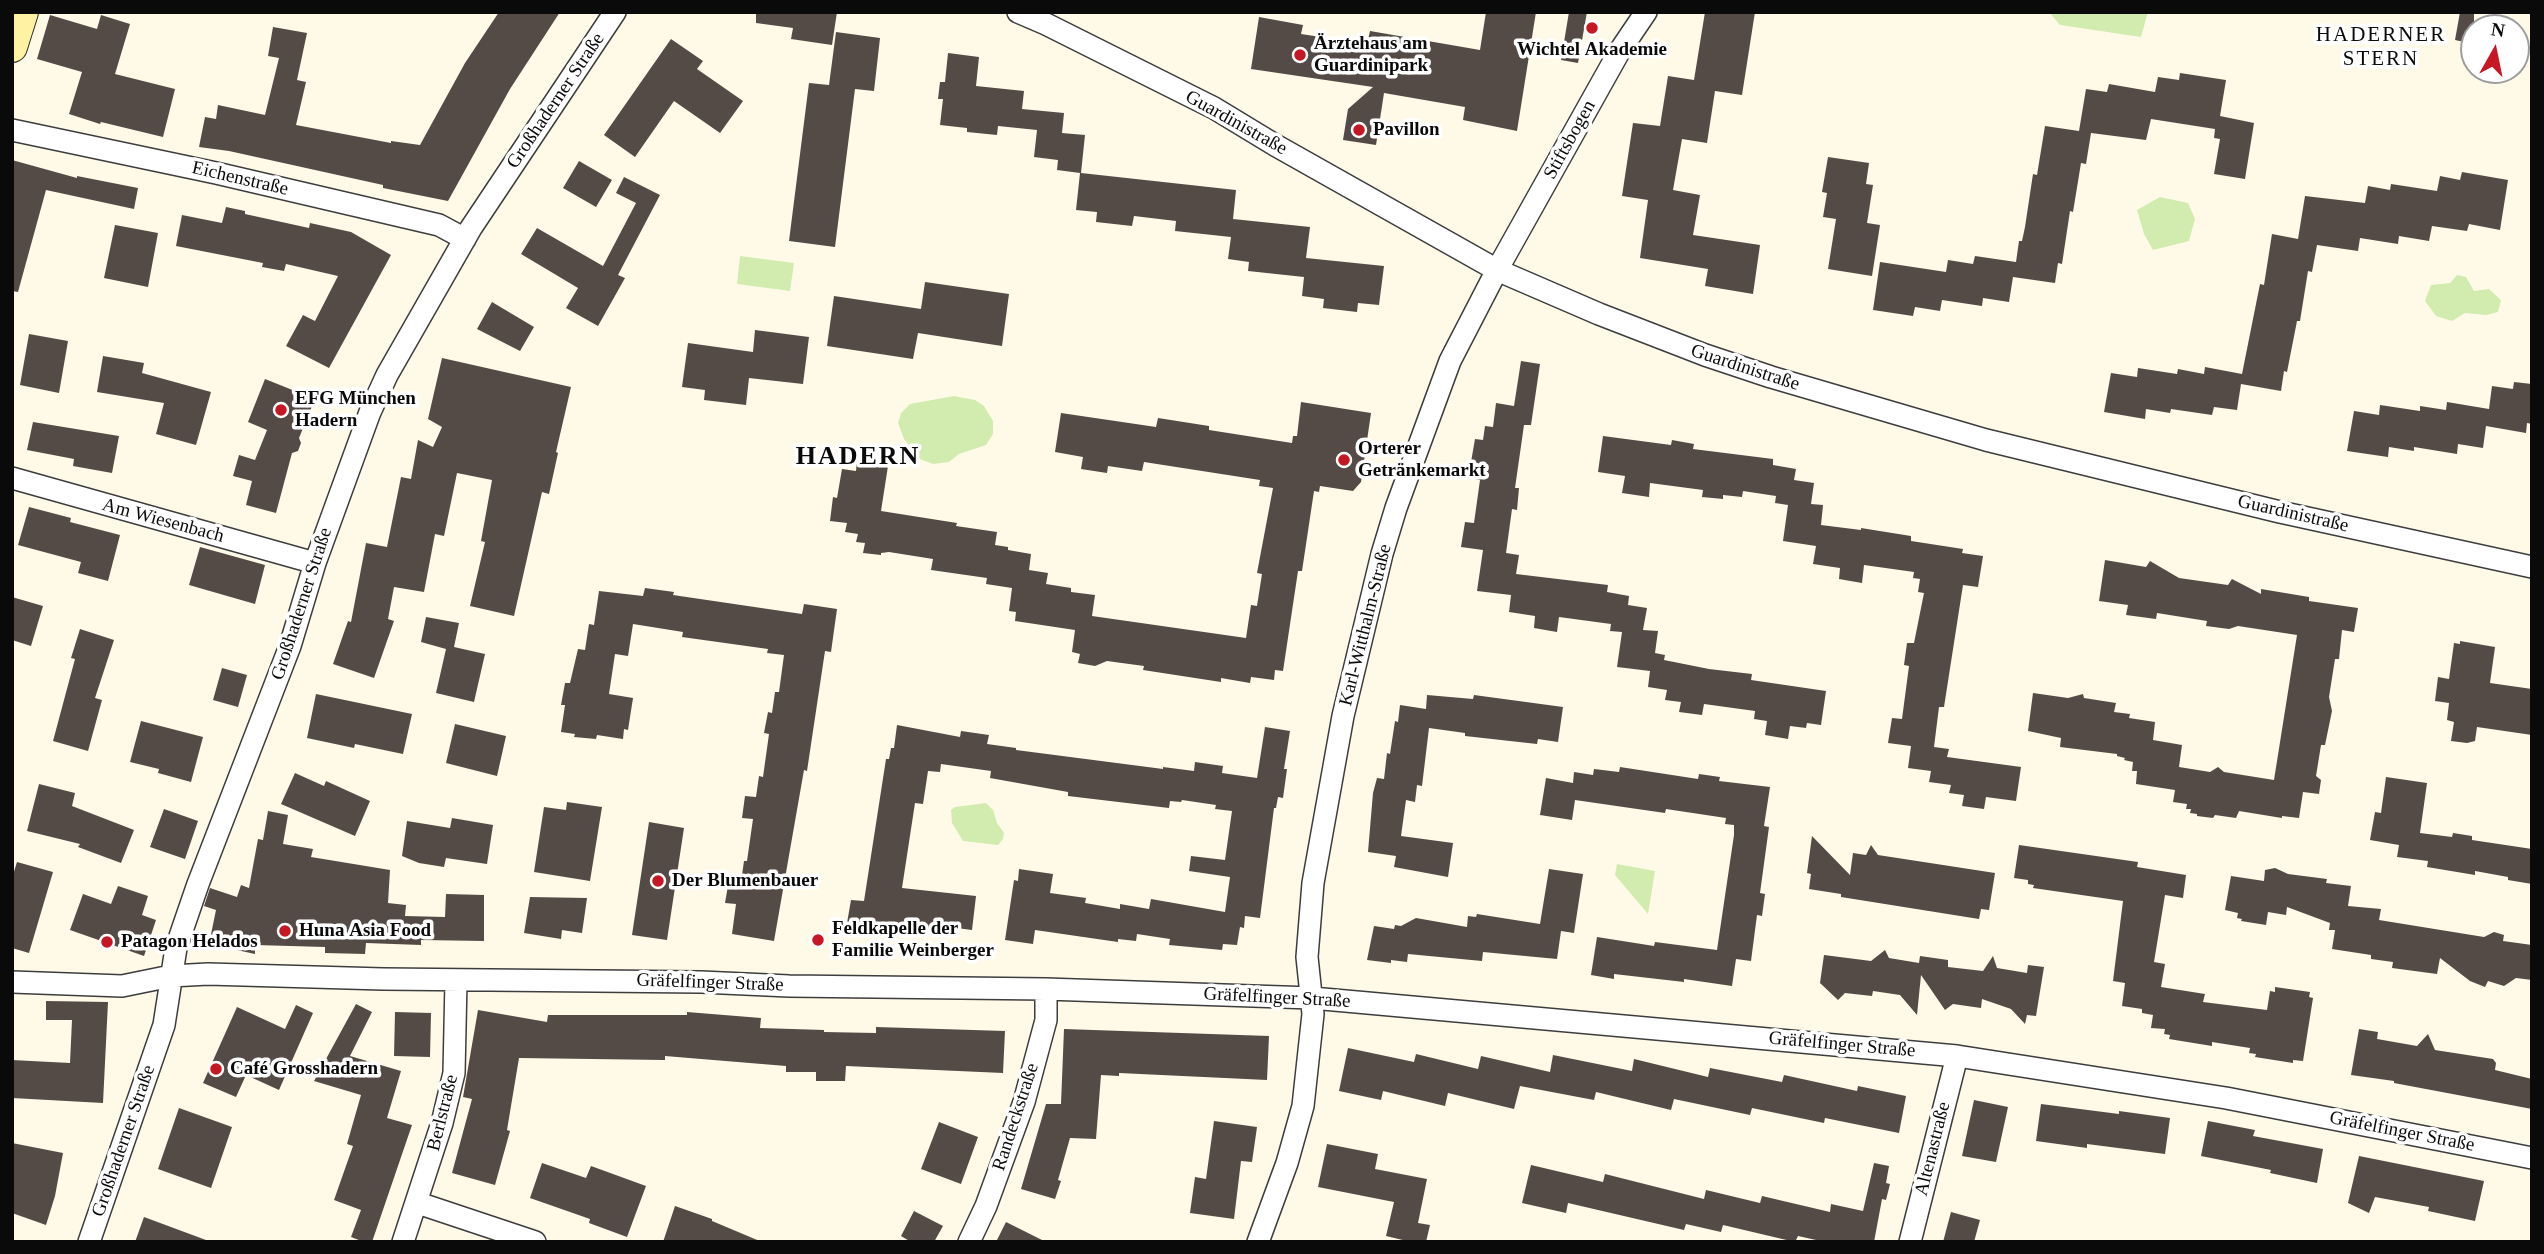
<!DOCTYPE html>
<meta charset="utf-8">
<style>
body{margin:0}
#map{position:relative;width:2544px;height:1254px;overflow:hidden;background:#fffae8;font-family:Georgia,serif}
canvas{display:block}
.frame{position:absolute;inset:0;border:14px solid #0a0a0a;pointer-events:none}
.north{position:absolute;left:2460px;top:14px;width:70px;height:70px;box-sizing:border-box;background:#fff;border:2px solid #9d9d9d;border-radius:50%;rotate:9deg;font-size:19px;font-weight:700;line-height:28px;text-align:center;color:#0a0a0a}
.north::after{content:'';display:block;margin:auto;width:24px;height:32px;background:#c61725;clip-path:polygon(50% 0,100% 100%,50% 72%,0 100%)}
</style>
<div id="map">
<canvas width="2544" height="1254"></canvas>
<div class="frame"></div>
<div class="north">N</div>
</div>
<script>
const context = document.querySelector('canvas').getContext('2d');
context.lineJoin = 'round';
function fillPath(path, color) {
  context.fillStyle = color;
  context.fill(path, 'evenodd');
}
function poly(rows) {
  const path = new Path2D();
  for (const r of rows) {
    path.moveTo(r[0], r[1]);
    for (let i = 2; i < r.length; i += 2) path.lineTo(r[i], r[i + 1]);
  }
  return path;
}
function stroke(path, color, width, dash) {
  context.strokeStyle = color;
  context.lineWidth = width;
  context.lineCap = dash ? 'butt' : 'round';
  context.setLineDash(dash || []);
  context.stroke(path);
}
function drawText(font, color, halo, rows, align = 'center') {
  context.font = font + ' Georgia,serif';
  context.lineWidth = 7;
  context.setLineDash([]);
  context.textBaseline = 'middle';
  context.strokeStyle = halo;
  context.fillStyle = color;
  for (const [text, x, y, turn = 0] of rows) {
    context.save();
    context.translate(x, y);
    context.rotate((+turn || 0) * Math.PI / 180);
    context.textAlign = isNaN(turn) ? turn : align;
    if (halo) context.strokeText(text, 0, 0);
    context.fillText(text, 0, 0);
    context.restore();
  }
}
fillPath(poly([
 [2049,12,2148,12,2141,37,2060,25],
 [2160,197,2188,203,2195,219,2189,241,2153,250,2144,234,2137,210],
 [740,256,794,263,790,291,737,284],
 [2457,275,2466,277,2474,291,2489,289,2501,300,2498,312,2486,315,2465,313,2452,321,2436,316,2425,301,2431,285,2450,283],
 [954,396,975,400,984,406,993,421,993,434,986,445,959,454,949,462,933,464,920,459,904,439,898,423,901,413,910,404],
 [986,803,993,810,997,823,1004,833,1003,839,998,845,963,841,952,823,951,810,955,807],
 [1617,864,1655,871,1648,914,1615,875]
]), '#d1ecae');
fillPath(poly([
 [499,12,560,12,510,89,448,201,383,188,383,185,229,151,199,147,205,117,216,119,218,105,265,115,279,58,268,56,273,27,307,33,297,80,306,82,296,125,391,143,391,141,420,145,465,63],
 [756,12,837,12,832,45,791,39,793,28,756,23],
 [1486,12,1536,12,1517,131,1463,120,1465,107,1384,93,1376,145,1343,140,1348,109,1373,87,1251,69,1259,17,1303,25,1301,34,1367,44,1370,31,1480,50],
 [1569,12,1587,12,1578,63,1561,60],
 [1705,12,1755,12,1742,95,1715,91,1707,143,1682,139,1673,190,1700,195,1693,235,1760,245,1753,294,1705,286,1708,269,1640,258,1648,200,1622,196,1633,123,1660,126,1668,76,1694,80],
 [2460,12,2474,12,2474,44,2455,40],
 [50,15,97,29,101,15,130,24,115,74,175,89,163,137,101,122,100,124,69,114,82,72,37,59],
 [836,32,880,38,874,91,855,89,835,247,789,241,809,83,829,85],
 [671,39,703,61,697,69,743,101,720,133,674,101,635,157,604,135],
 [948,53,979,57,976,86,1024,91,1022,109,1064,113,1062,133,1085,135,1081,173,1236,190,1233,219,1310,227,1306,258,1384,266,1379,305,1358,303,1357,312,1323,308,1324,299,1302,296,1304,277,1248,271,1249,262,1228,259,1231,237,1175,231,1176,221,1134,216,1132,226,1096,222,1097,212,1076,210,1080,173,1057,170,1058,160,1034,157,1037,130,998,126,997,135,967,132,967,128,940,125,943,99,938,99,940,82,945,82],
 [2180,73,2226,80,2220,116,2254,123,2245,179,2214,174,2220,139,2214,138,2215,129,2151,119,2146,140,2091,133,2086,164,2081,163,2073,212,2070,211,2062,264,2058,263,2055,283,2013,277,2009,302,1983,298,1982,306,1942,300,1940,311,1915,307,1913,316,1873,310,1880,262,1946,272,1948,260,1973,264,1975,256,2016,262,2019,241,2022,241,2025,227,2033,174,2037,175,2045,126,2079,131,2086,89,2107,92,2109,84,2155,92,2158,77,2179,80],
 [1828,157,1869,163,1866,184,1873,185,1867,223,1880,225,1872,276,1828,269,1836,219,1823,217,1827,193,1822,192],
 [12,160,77,178,77,176,138,188,134,209,46,190,18,292,12,291],
 [579,161,612,180,596,207,563,188],
 [2462,172,2508,180,2500,230,2469,224,2467,231,2432,226,2429,241,2399,236,2398,244,2360,238,2358,251,2317,245,2312,272,2308,271,2300,321,2297,321,2287,372,2284,371,2281,391,2241,384,2237,410,2214,407,2212,415,2171,409,2170,413,2146,409,2145,419,2104,412,2111,373,2137,377,2138,368,2177,374,2178,369,2204,374,2205,367,2242,374,2260,284,2264,285,2272,234,2298,239,2305,196,2365,203,2368,186,2390,190,2391,184,2437,191,2440,176,2460,180],
 [624,177,660,195,618,275,625,278,598,326,566,308,578,288,521,254,537,228,603,266,636,203,616,193],
 [226,207,245,211,245,214,309,228,310,223,351,232,391,255,329,368,286,346,303,315,315,321,338,276,286,264,284,271,262,267,263,263,176,246,182,215,222,223],
 [115,225,158,233,148,287,104,278],
 [925,282,1009,294,1002,346,918,333,913,359,827,346,834,296,921,309],
 [492,302,534,327,520,351,477,329],
 [755,330,809,337,803,384,749,378,746,405,704,400,705,390,682,387,688,343,753,352],
 [29,334,68,341,59,393,20,385],
 [103,356,144,363,142,373,211,392,196,445,156,434,164,403,97,392],
 [442,358,571,387,556,452,558,453,549,494,542,492,514,616,470,606,485,542,481,541,492,480,457,473,444,536,435,534,424,592,394,587,388,619,394,621,374,678,333,664,348,621,351,622,366,543,387,547,401,477,411,479,418,440,433,447,442,427,428,419],
 [1521,361,1540,364,1531,425,1524,425,1515,488,1519,488,1517,510,1512,509,1506,553,1519,555,1516,574,1608,585,1607,592,1629,596,1628,605,1647,608,1643,630,1658,631,1655,653,1665,655,1664,660,1709,669,1752,674,1751,680,1826,691,1821,725,1807,723,1806,728,1790,726,1788,739,1765,735,1767,721,1754,719,1755,711,1704,704,1702,715,1679,712,1681,702,1665,700,1667,690,1648,687,1650,671,1617,667,1622,632,1610,631,1611,624,1559,617,1557,632,1534,628,1535,616,1509,612,1511,595,1477,591,1483,550,1461,547,1465,522,1474,523,1480,480,1475,479,1478,463,1471,462,1475,439,1483,440,1485,426,1493,427,1496,403,1514,406],
 [265,379,315,399,299,438,301,443,298,451,292,453,276,513,246,505,252,481,233,476,239,455,255,460,267,430,248,422],
 [2514,382,2532,384,2532,424,2527,423,2526,433,2486,426,2483,448,2458,444,2457,454,2414,447,2414,451,2389,447,2388,457,2347,451,2354,411,2379,415,2380,405,2420,411,2420,406,2446,410,2447,402,2489,409,2492,386,2513,389],
 [1301,402,1371,413,1361,482,1353,491,1320,486,1319,492,1314,491,1302,571,1298,571,1283,671,1275,670,1274,680,1251,677,1250,683,1221,678,1221,682,1143,670,1144,666,1107,661,1095,666,1078,663,1080,654,1072,652,1075,630,1015,621,1016,612,1009,611,1012,588,986,584,987,578,931,570,933,559,889,552,881,553,881,555,863,553,865,543,856,542,858,534,845,532,847,523,830,521,833,497,837,498,842,469,856,471,857,461,888,466,881,511,957,523,956,526,997,532,995,545,1008,547,1008,550,1031,554,1029,570,1048,573,1046,584,1071,588,1071,592,1095,595,1092,616,1246,638,1251,605,1257,606,1262,574,1257,573,1273,488,1259,486,1260,480,1144,462,1142,471,1108,466,1107,473,1081,469,1083,457,1055,452,1061,413,1156,427,1158,418,1209,426,1209,430,1292,443,1293,436,1297,436],
 [33,422,119,436,112,473,73,466,74,459,27,450],
 [1603,436,1671,445,1672,440,1694,444,1693,449,1773,459,1773,465,1796,469,1794,480,1814,483,1811,504,1823,505,1821,525,1861,530,1861,528,1911,536,1911,541,1963,549,1962,553,1983,556,1978,587,1963,585,1944,707,1939,707,1934,747,1949,749,1947,757,2021,767,2016,801,1986,797,1984,809,1962,806,1964,795,1949,793,1951,785,1929,782,1931,771,1908,768,1911,746,1888,743,1892,718,1902,719,1909,666,1904,665,1907,643,1914,643,1924,593,1918,592,1920,579,1913,578,1914,572,1864,565,1862,583,1839,579,1840,568,1813,564,1816,546,1783,541,1788,505,1775,503,1776,496,1743,491,1742,497,1723,495,1723,499,1702,497,1703,490,1650,483,1649,497,1622,493,1625,476,1598,472],
 [29,507,71,518,70,522,120,535,108,581,78,573,81,562,18,545],
 [200,547,265,565,255,604,189,585],
 [2105,560,2146,567,2150,561,2179,578,2228,585,2232,579,2261,594,2261,589,2309,597,2309,601,2358,608,2354,632,2342,630,2339,659,2335,659,2329,697,2332,711,2325,745,2321,745,2316,776,2321,780,2319,794,2303,792,2299,818,2282,816,2282,818,2239,811,2236,818,2215,815,2213,818,2197,816,2197,814,2190,813,2191,809,2186,809,2187,804,2173,802,2175,790,2136,784,2137,771,2132,771,2133,762,2124,760,2125,758,2117,756,2117,754,2060,747,2061,738,2028,731,2033,693,2068,698,2083,694,2084,698,2116,703,2114,712,2130,714,2129,718,2155,722,2153,740,2182,745,2179,767,2210,772,2218,767,2224,772,2274,780,2297,635,2238,626,2229,629,2206,626,2207,621,2157,613,2156,619,2126,615,2128,605,2099,601],
 [645,588,674,592,673,595,802,614,804,604,837,609,831,652,825,651,807,771,804,770,774,941,732,934,736,904,725,903,729,880,741,882,744,861,747,861,753,819,742,818,745,796,756,797,759,776,763,777,769,734,764,733,768,712,772,713,775,692,779,692,784,655,767,653,768,649,682,637,683,632,633,624,628,656,615,654,609,694,633,698,628,730,624,729,623,739,597,735,596,739,574,737,575,734,561,732,565,705,561,705,565,683,570,683,578,649,585,650,589,624,594,625,599,591,643,596],
 [12,597,43,606,31,646,12,640],
 [426,617,459,623,454,647,485,654,474,702,436,693,446,649,421,642],
 [80,629,114,640,95,698,102,700,88,751,53,741,75,659,71,658],
 [2460,641,2495,647,2490,683,2532,689,2532,735,2477,727,2475,741,2467,743,2451,741,2454,722,2447,720,2449,703,2435,701,2438,677,2449,679,2454,643,2460,644],
 [222,668,247,675,238,707,213,700],
 [316,694,412,714,403,754,355,744,354,748,307,738],
 [1427,695,1473,699,1474,695,1563,707,1558,742,1538,739,1537,744,1465,736,1465,733,1429,728,1422,786,1417,785,1415,802,1406,800,1401,836,1453,843,1448,877,1394,867,1396,856,1368,852,1373,793,1377,778,1384,779,1387,753,1390,754,1395,721,1398,722,1400,705,1426,709],
 [141,721,203,737,191,782,158,773,159,769,130,762],
 [455,724,506,736,497,776,446,763],
 [897,725,960,737,961,731,989,735,987,744,1016,748,1016,750,1163,769,1163,767,1194,771,1195,762,1223,766,1222,773,1257,778,1265,727,1290,731,1284,769,1287,769,1283,798,1278,797,1276,808,1274,808,1260,918,1245,916,1244,928,1240,927,1237,945,1223,944,1222,950,1169,945,1170,939,1137,934,1136,941,1118,939,1118,942,1035,930,1033,944,1005,940,1014,880,1018,881,1019,869,1053,874,1050,893,1086,898,1085,903,1120,909,1120,904,1149,909,1151,899,1225,912,1230,877,1189,871,1191,856,1225,860,1232,811,1215,809,1216,805,1182,800,1181,802,1170,801,1169,808,1068,796,1068,792,990,778,991,771,941,764,940,772,928,771,923,804,915,803,902,888,976,896,972,930,933,925,932,930,909,927,908,932,847,923,851,900,864,901,886,759,889,759,891,748,894,748],
 [1620,767,1698,779,1699,774,1720,777,1719,781,1770,787,1764,826,1769,827,1760,893,1765,894,1762,916,1757,915,1751,961,1736,959,1732,986,1684,979,1684,982,1614,974,1614,979,1591,975,1597,937,1654,946,1655,942,1717,950,1734,835,1734,825,1725,824,1726,818,1666,809,1665,813,1575,800,1572,820,1540,815,1546,778,1573,783,1574,772,1593,775,1594,769,1619,772],
 [295,773,324,786,326,781,370,801,355,836,281,804],
 [2386,777,2427,783,2420,833,2452,837,2453,833,2472,836,2472,840,2532,849,2532,884,2508,880,2508,877,2475,871,2475,875,2427,867,2428,861,2397,857,2399,845,2370,840,2375,812,2381,813],
 [39,784,75,793,72,806,134,830,121,863,78,847,80,844,27,831],
 [567,802,602,807,590,881,534,872,544,807,566,810],
 [164,809,198,821,185,859,150,847],
 [268,811,288,815,283,844,313,849,311,857,390,870,388,903,406,905,405,916,445,917,446,894,484,895,484,941,421,940,421,945,366,943,365,954,325,953,325,947,255,945,255,954,209,944,216,910,204,906,210,888,237,897,241,885,249,888,258,839,263,840],
 [452,818,493,825,487,864,446,858,444,867,419,863,402,856,407,821,450,828],
 [649,822,684,828,667,940,632,935],
 [1812,836,1850,875,1853,853,1866,855,1871,845,1878,855,1995,873,1989,910,1981,909,1979,919,1841,897,1841,894,1809,889,1811,874,1807,873],
 [2019,845,2138,862,2137,867,2186,875,2183,898,2165,895,2154,962,2165,964,2161,987,2205,994,2203,1002,2267,1010,2270,991,2275,992,2275,987,2310,992,2309,997,2313,998,2303,1061,2293,1060,2293,1063,2255,1057,2256,1054,2249,1053,2250,1048,2212,1042,2212,1046,2169,1039,2170,1035,2164,1034,2165,1029,2151,1028,2153,1015,2142,1013,2142,1009,2122,1006,2125,983,2113,981,2123,901,2033,888,2034,885,2028,884,2028,880,2014,878],
 [17,862,53,872,29,953,12,948,12,878],
 [2275,868,2288,874,2327,879,2326,883,2351,886,2348,906,2381,909,2379,920,2484,937,2494,932,2504,935,2503,941,2532,945,2532,980,2516,978,2504,986,2488,981,2485,987,2470,981,2440,958,2437,974,2392,968,2393,962,2371,959,2371,955,2332,949,2335,930,2329,930,2330,923,2287,907,2286,915,2268,912,2266,925,2241,921,2242,919,2237,918,2238,913,2225,910,2231,876,2264,881,2265,870],
 [1549,869,1583,874,1574,933,1561,931,1557,959,1483,952,1482,961,1408,954,1407,962,1391,960,1391,963,1367,960,1374,926,1394,929,1395,925,1401,926,1416,918,1467,927,1468,916,1476,917,1477,914,1540,924],
 [118,886,148,896,142,915,156,920,144,956,70,930,83,894,111,904],
 [530,897,587,898,582,933,562,930,561,939,524,933],
 [1885,950,1889,958,1919,963,1920,956,1948,960,1948,967,1983,971,1993,956,1997,968,2027,973,2028,965,2044,967,2036,1016,2027,1015,2025,1024,2011,1009,1982,999,1981,1008,1953,1004,1945,1010,1921,975,1917,1015,1900,995,1873,991,1872,996,1845,993,1838,1000,1820,983,1824,955,1871,961],
 [46,1001,108,1002,103,1103,12,1098,12,1060,70,1063,72,1020,46,1020],
 [356,1004,372,1012,350,1056,401,1071,387,1118,412,1125,372,1242,364,1242,351,1237,361,1210,334,1200,353,1146,347,1144,361,1095,314,1081],
 [296,1005,313,1013,279,1090,246,1075,236,1097,203,1083,237,1007,285,1029],
 [478,1010,547,1022,548,1015,687,1015,687,1012,761,1018,760,1028,824,1030,824,1032,876,1033,876,1027,1005,1031,1003,1073,846,1066,845,1081,816,1081,816,1072,786,1072,786,1066,665,1056,665,1060,519,1058,507,1130,510,1131,495,1185,452,1173,472,1099,463,1097],
 [395,1012,431,1013,430,1057,394,1056],
 [1064,1029,1269,1036,1267,1080,1119,1073,1119,1076,1101,1075,1096,1139,1070,1138,1058,1180,1061,1181,1055,1199,1021,1189,1046,1104,1061,1104],
 [2359,1029,2378,1032,2377,1039,2417,1046,2428,1034,2435,1050,2493,1059,2496,1063,2495,1070,2532,1079,2532,1109,2394,1083,2394,1081,2351,1075],
 [1348,1048,1414,1062,1416,1054,1478,1069,1481,1056,1550,1072,1553,1055,1632,1071,1634,1059,1708,1077,1710,1068,1782,1082,1784,1075,1857,1091,1858,1086,1906,1096,1899,1133,1825,1118,1824,1123,1752,1108,1750,1115,1674,1099,1671,1110,1596,1092,1594,1100,1520,1086,1514,1109,1448,1093,1445,1106,1383,1091,1381,1100,1339,1091],
 [1974,1100,2008,1107,1996,1162,1962,1156],
 [2041,1104,2119,1114,2119,1111,2170,1118,2165,1154,2087,1144,2087,1148,2036,1141],
 [179,1108,232,1127,211,1188,158,1169],
 [1214,1121,1257,1127,1252,1162,1241,1161,1234,1219,1190,1213,1195,1177,1206,1179],
 [2208,1121,2255,1130,2253,1136,2323,1149,2317,1183,2270,1173,2271,1170,2201,1156],
 [939,1122,978,1137,961,1184,921,1169],
 [12,1143,63,1153,55,1196,46,1225,12,1213],
 [1327,1144,1378,1154,1375,1169,1427,1179,1418,1223,1430,1225,1426,1242,1411,1242,1386,1236,1394,1202,1318,1187],
 [2359,1156,2484,1181,2475,1221,2428,1211,2429,1207,2375,1197,2369,1213,2348,1203],
 [542,1163,586,1178,591,1166,646,1186,627,1237,589,1223,590,1219,530,1198],
 [1874,1163,1889,1166,1886,1183,1890,1184,1886,1200,1882,1199,1874,1242,1825,1242,1798,1236,1795,1242,1723,1225,1721,1232,1686,1224,1684,1230,1568,1203,1566,1213,1522,1203,1531,1165,1603,1182,1605,1174,1704,1199,1706,1190,1760,1203,1762,1196,1830,1212,1831,1204,1863,1211],
 [675,1206,712,1219,712,1221,762,1242,663,1242],
 [914,1211,943,1226,934,1242,911,1242,901,1236],
 [1951,1212,1980,1220,1974,1242,1943,1242],
 [144,1217,206,1240,206,1242,135,1242],
 [1006,1222,1046,1242,996,1242]
]), '#544b46');
const minor = poly([
 [1018,12,1046,24,1214,108,1275,145,1497,270,1599,314,1705,355,1771,377,1986,440,2280,512,2532,567],
 [12,130,216,173,439,225,465,239],
 [12,478,315,563],
 [12,982,122,986,171,976,208,974,383,979,701,982,789,986,1046,989,1312,998,1957,1056,2226,1098,2532,1158],
 [418,1203,535,1242],
 [89,1242,164,1025,176,948,198,884,290,646,315,563,370,412,387,375,471,228,615,12],
 [403,1242,442,1123,454,1073,456,981],
 [969,1242,986,1206,1024,1102,1046,1020,1046,989],
 [1258,1242,1287,1163,1303,1106,1313,1014,1307,957,1313,883,1343,716,1382,554,1396,508,1450,361,1497,270,1619,52,1646,12],
 [1910,1242,1957,1056]
]);
const secondary = poly([
 [12,47,23,12]
]);
stroke(minor, '#3d3d3d', 24);
stroke(secondary, '#2c2c2c', 32);
stroke(minor, '#fff', 21);
stroke(secondary, '#fff2a3', 30);
for (const [x, y, r, color] of [
 [1592,28,7,"#c61725"],
 [1300,55,7,"#c61725"],
 [1359,130,7,"#c61725"],
 [281,410,7,"#c61725"],
 [1344,460,7,"#c61725"],
 [658,881,7,"#c61725"],
 [285,931,7,"#c61725"],
 [818,940,7,"#c61725"],
 [107,942,7,"#c61725"],
 [216,1069,7,"#c61725"]
]) {
  const dot = new Path2D();
  dot.arc(x, y, r, 0, 2 * Math.PI);
  context.fillStyle = color;
  context.fill(dot);
  stroke(dot, '#fff', 2.5);
}
drawText('bold 19px', '#0a0a0a', '#fff', [
 ["Ärztehaus am",1314,44],
 ["Guardinipark",1314,66],
 ["Wichtel Akademie",1592,50,"center"],
 ["Pavillon",1373,130],
 ["EFG München",295,399],
 ["Hadern",295,421],
 ["Orterer",1358,449],
 ["Getränkemarkt",1358,471],
 ["Der Blumenbauer",672,881],
 ["Feldkapelle der",832,929],
 ["Familie Weinberger",832,951],
 ["Huna Asia Food",299,931],
 ["Patagon Helados",121,942],
 ["Café Grosshadern",230,1069]
], 'left');
drawText('19px', '#0a0a0a', '#fff', [
 ["Großhaderner Straße",556,101,-56],
 ["Guardinistraße",1236,123,29],
 ["Stiftsbogen",1570,140,-61],
 ["Eichenstraße",240,179,13],
 ["Guardinistraße",1745,368,18],
 ["Guardinistraße",2293,514,13],
 ["Am Wiesenbach",163,521,15],
 ["Großhaderner Straße",302,604,-72],
 ["Karl-Witthalm-Straße",1366,625,-76],
 ["Gräfelfinger Straße",710,983,2],
 ["Gräfelfinger Straße",1277,998,3],
 ["Gräfelfinger Straße",1842,1045,5],
 ["Berlstraße",443,1113,-76],
 ["Randeckstraße",1016,1117,-72],
 ["Gräfelfinger Straße",2402,1132,11],
 ["Großhaderner Straße",124,1141,-71],
 ["Altenastraße",1933,1149,-76]
]);
context.letterSpacing = '2px';
drawText('21px', '#0a0a0a', '#fff', [
 ["HADERNER",2381,35],
 ["STERN",2381,59]
]);
context.letterSpacing = '0px';
context.letterSpacing = '2px';
drawText('bold 26px', '#0a0a0a', '#fff', [
 ["HADERN",858,457]
]);
context.letterSpacing = '0px';
</script>
